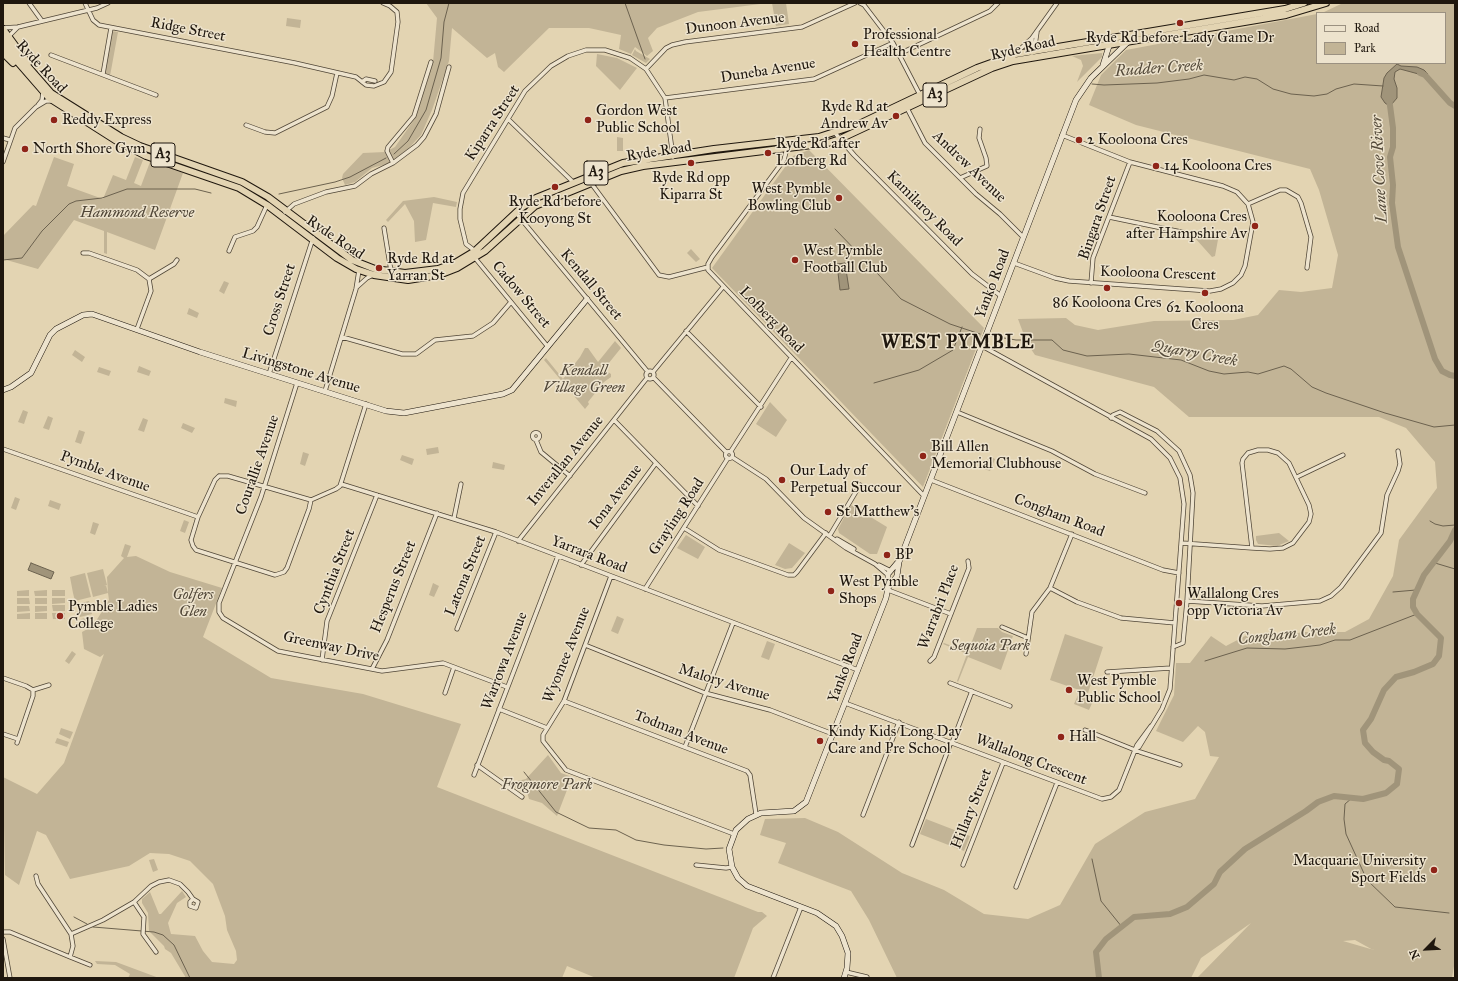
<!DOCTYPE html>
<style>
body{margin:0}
#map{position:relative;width:1458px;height:981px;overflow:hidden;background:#e3d4b2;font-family:"IM FELL Great Primer",serif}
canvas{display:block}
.frame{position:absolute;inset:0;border:4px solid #1f170e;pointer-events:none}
.legend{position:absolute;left:1316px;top:12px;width:130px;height:52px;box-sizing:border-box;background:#ede3cd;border:1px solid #9b9181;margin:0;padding:5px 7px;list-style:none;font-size:12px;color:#1f170e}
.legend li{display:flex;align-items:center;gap:8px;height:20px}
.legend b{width:20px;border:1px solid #9b9181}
.north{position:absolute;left:1406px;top:929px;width:40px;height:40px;-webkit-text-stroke:3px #ede3cd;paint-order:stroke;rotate:246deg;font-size:11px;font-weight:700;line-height:16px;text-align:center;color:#1f170e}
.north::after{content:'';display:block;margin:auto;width:14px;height:18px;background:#1f170e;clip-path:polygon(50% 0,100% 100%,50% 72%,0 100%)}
</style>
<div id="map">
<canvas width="1458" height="981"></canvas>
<div class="frame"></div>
<ul class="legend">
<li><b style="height:5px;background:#ede3cd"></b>Road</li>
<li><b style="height:11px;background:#c2b496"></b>Park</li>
</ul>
<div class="north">N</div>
</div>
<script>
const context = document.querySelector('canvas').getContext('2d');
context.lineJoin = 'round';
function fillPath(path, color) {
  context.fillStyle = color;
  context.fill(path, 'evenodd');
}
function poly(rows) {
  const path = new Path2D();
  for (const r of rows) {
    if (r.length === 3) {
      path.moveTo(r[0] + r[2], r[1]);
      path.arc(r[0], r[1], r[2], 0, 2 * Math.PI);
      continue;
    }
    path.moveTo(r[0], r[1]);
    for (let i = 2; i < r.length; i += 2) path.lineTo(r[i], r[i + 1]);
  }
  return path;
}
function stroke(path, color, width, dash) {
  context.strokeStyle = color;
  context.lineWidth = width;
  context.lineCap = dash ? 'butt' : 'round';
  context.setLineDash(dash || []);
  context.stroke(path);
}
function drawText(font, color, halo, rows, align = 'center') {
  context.font = font + ' "IM FELL Great Primer",serif';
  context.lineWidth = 3;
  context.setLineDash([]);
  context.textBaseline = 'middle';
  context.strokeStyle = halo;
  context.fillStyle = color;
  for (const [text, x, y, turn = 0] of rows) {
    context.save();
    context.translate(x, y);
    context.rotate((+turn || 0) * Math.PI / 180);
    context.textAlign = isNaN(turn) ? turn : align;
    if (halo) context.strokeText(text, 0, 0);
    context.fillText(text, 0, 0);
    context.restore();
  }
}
fillPath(poly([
 [426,3,768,3,698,12,657,28,648,38,653,51,647,56,635,47,631,54,619,49,621,35,589,28,549,28,504,72,498,67,495,53,487,58,452,28,449,61,432,110,421,135,408,149,387,164,372,168,355,182,345,185,342,178,343,174,363,153,385,152,395,147,416,117,433,62,437,18],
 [772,3,786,3,789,24,776,26],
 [1343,3,1455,3,1455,960,1452,978,1197,978,1251,923,1201,958,1191,978,897,978,869,920,851,891,778,863,786,843,760,835,765,819,805,818,838,832,902,873,944,890,984,914,1028,919,1060,905,1095,844,1145,812,1195,799,1219,757,1210,756,1205,732,1198,726,1183,742,1156,731,1174,695,1176,663,1190,663,1211,636,1226,646,1247,635,1272,640,1302,632,1345,632,1369,619,1393,576,1399,540,1437,488,1435,462,1406,428,1379,417,1189,417,1154,387,1035,355,1027,343,1018,319,1066,318,1075,325,1098,330,1154,321,1233,320,1258,315,1279,290,1301,292,1332,288,1338,255,1319,190,1310,169,1136,125,1089,105,1101,75,1126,50,1317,14,1317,63,1445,63,1445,13,1322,13],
 [1355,940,1373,950,1374,950,1343,941],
 [287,18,301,20,300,28,286,26],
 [112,31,118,32,110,76,105,75],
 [635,49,636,51,650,59,646,63,632,55],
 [1102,53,1102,57,1077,82,1083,66,1081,60,1072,56],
 [597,54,617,58,637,68,620,90,596,66],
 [617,137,623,138,623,151,617,151],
 [809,150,984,328,923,487,712,268,793,156],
 [54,157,74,164,67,186,103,199,113,175,126,180,135,157,143,160,134,183,141,186,150,162,183,173,155,250,107,232,107,254,104,253,104,231,74,220,38,269,3,259,3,236,33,205,36,206],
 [434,197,457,202,456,207,433,203,426,240,415,242,414,221,405,204,388,222,386,220,403,201],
 [1197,234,1219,234,1215,256,1212,257,1195,238],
 [691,249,700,259,696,262,687,253],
 [224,281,229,283,224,294,219,291],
 [189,308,199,313,197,318,187,314],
 [615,341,621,348,604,369,611,374,611,377,604,382,588,402,589,404,585,409,544,360,546,358,563,379,580,357,585,348,588,348,598,362],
 [75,350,85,357,82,362,72,355],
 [139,366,151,371,149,376,137,372],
 [99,367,111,371,109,376,97,372],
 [225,398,237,401,236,407,224,403],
 [770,402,787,420,776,437,756,424],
 [23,410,28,412,24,424,18,422],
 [48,416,53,418,49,430,43,428],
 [143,418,148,420,144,432,138,430],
 [183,423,195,428,192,433,181,428],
 [79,430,85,432,81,444,75,442],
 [438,447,439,453,427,455,426,449],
 [303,452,309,454,305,466,300,464],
 [402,455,414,459,412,465,400,460],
 [989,456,995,459,990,471,984,469],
 [493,462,505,465,504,470,492,468],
 [15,497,20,499,16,510,11,508],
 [50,500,61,504,59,510,48,506],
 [851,505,887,527,877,554,870,554,839,533,838,529],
 [184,520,189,522,185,533,180,531],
 [93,522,99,524,95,535,90,533],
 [1279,533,1289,541,1277,546,1258,544,1256,540,1256,536],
 [686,535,705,547,698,559,677,548],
 [789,543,805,553,792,568,785,569,775,565],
 [125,544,131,546,127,557,136,556,170,572,222,588,203,637,271,678,363,694,461,724,437,787,758,912,762,912,767,916,753,928,734,978,596,978,567,966,562,978,186,978,171,953,165,949,164,946,149,931,148,913,142,903,142,899,150,892,159,914,161,914,182,891,186,897,177,903,168,923,171,934,195,936,203,951,212,962,234,964,237,960,236,951,227,930,225,916,213,884,190,861,169,854,150,853,129,866,70,879,46,835,37,831,19,885,5,875,3,777,37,794,64,763,104,654,100,657,84,649,82,632,93,626,109,600,108,593,93,597,87,573,103,569,107,585,104,586,106,585,108,593,107,577,124,558,121,556],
 [85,573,91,597,75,601,73,593,86,590,73,593,70,577],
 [433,583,439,586,434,597,429,595],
 [29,590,29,596,17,596,17,591],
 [47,590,47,596,35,596,34,591],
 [52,590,65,590,65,596,52,596],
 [17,598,29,598,30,604,17,604],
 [35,598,47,598,47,604,35,604],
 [52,598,65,598,65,603,52,604],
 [89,601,91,607,79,610,77,604],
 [52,605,65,605,65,611,53,611],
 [17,606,29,606,30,611,17,612],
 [35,606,47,606,47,611,35,612],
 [91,609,92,614,80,617,79,612],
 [30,613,30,619,17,619,17,614],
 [35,613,47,613,47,619,35,619],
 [52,613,65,613,65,619,53,619],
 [93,616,94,622,82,625,81,619],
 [617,616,624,619,618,634,611,631],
 [977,628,998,628,1002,632,1013,636,1001,670,968,657,958,682,957,681,967,654,943,644,944,643,968,652],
 [1065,634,1103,647,1088,693,1050,680],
 [767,641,775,644,769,660,761,657],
 [72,651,76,654,69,664,65,661],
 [1078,695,1093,701,1089,710,1074,704],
 [61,728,73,732,70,739,59,734],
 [57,738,69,742,67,747,55,743],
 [548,755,561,773,572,777,557,816,542,803,529,799,527,792,519,790,509,783,526,779],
 [926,819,970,836,964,851,920,834],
 [154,859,158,870,153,872,149,860],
 [95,961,116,962,159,978,128,978,130,974,115,965,97,964]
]), '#c2b496');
const water = poly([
 [1397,64,1401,66,1417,67,1424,70,1428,74,1426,76,1400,69,1395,72,1394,79,1397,88,1397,98,1391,105,1388,105,1385,103,1381,97,1384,78,1387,73,1397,64],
 [845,263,849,289,840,290,837,264,845,263],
 [31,563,54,572,51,579,28,570,31,563]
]);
fillPath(water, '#a0947a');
stroke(water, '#6c624f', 1);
stroke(poly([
 [625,3,645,59],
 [1092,84,1104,85,1157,83,1189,79,1204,75,1234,80,1245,77,1257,79,1273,89,1291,94,1314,96,1327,94,1336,89,1354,84,1383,86],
 [394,154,408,141,426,110,441,58,444,22,449,3],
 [279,194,335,182,350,177,386,158],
 [835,229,861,256],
 [3,260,22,258,42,231,69,204,76,201,102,198,127,189,195,189,211,193],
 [866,261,901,299,950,324,980,334],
 [992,336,1016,340,1052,340,1063,350,1087,356,1129,354,1181,360,1209,371,1224,374,1248,372,1258,374,1284,366,1291,369,1312,387,1326,393,1385,413,1434,427,1455,425],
 [874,383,919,370,953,350,962,327],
 [1430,521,1435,524,1443,526,1455,525],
 [1435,563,1455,569],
 [1393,592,1416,590],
 [1205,661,1247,648,1285,649,1320,645,1335,640,1350,640,1417,614],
 [524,772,556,812,589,828,616,830,636,840,664,845,706,849,723,848],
 [1352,798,1345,804,1344,819,1346,834,1367,880,1395,907,1449,913],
 [1092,859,1101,901,1122,927],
 [74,917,87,924],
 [93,927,154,932,163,935,174,945,190,978]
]), '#6c624f', 1);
stroke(poly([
 [1420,73,1425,75,1450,103,1455,106],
 [1389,98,1393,128,1393,147,1390,157,1393,185,1392,203,1398,247,1435,359,1442,371,1450,375,1455,376],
 [1099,978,1096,952,1106,939,1134,917,1170,914,1187,907,1214,884,1220,872,1245,849,1306,811,1318,802,1334,796,1363,799,1386,793,1397,784,1399,769,1389,761,1384,760,1373,752,1365,743,1363,730,1371,719,1384,690,1396,677,1414,672,1433,664,1439,656,1441,638,1417,614,1413,607,1413,599,1424,575,1450,541,1455,530]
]), '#a0947a', 6);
const street = poly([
 [29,3,42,21],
 [85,3,93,20,99,25,295,63,356,77,366,85,374,86,384,82,391,72,398,22,397,12,390,6,383,3],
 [860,3,864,5,893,43,920,95],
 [3,28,18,27,97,8,108,3],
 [9,36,18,27],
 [1034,52,1037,32],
 [1016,53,1032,38],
 [1032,53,1032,38,1057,3],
 [899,54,990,11,998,3],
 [51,55,156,95],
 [646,69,666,48,672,45,685,42,802,27,855,3],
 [103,74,111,28],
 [362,82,366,79,375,81],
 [665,98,814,79,893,43],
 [38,105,42,100,43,92],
 [907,108,925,143,976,194,1000,214,1023,237],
 [508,119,573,182],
 [246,125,265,132,275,133,327,107,332,96,337,73],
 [835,133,854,155,972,274,1001,296],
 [3,138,10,140],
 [784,141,786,152,784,160,712,257,708,264,708,270,924,496],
 [3,162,15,128,36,107,46,101,52,101],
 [393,163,387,151,388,147,414,116,431,62],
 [960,178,987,166,986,158,979,138,980,129],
 [591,183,659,275,669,277,708,267],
 [1248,204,1280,190,1286,190,1298,197,1301,203,1311,237,1307,268],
 [285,212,294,204,326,192,355,186,371,174,393,163,417,145,424,137,436,114,449,67],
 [516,213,648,372],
 [1109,217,1191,234],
 [384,228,391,271],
 [229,251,235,237,253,231,257,227,267,205],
 [475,251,466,244,460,219,460,209,463,193,525,91,551,66,568,56,586,50,605,50,630,58,646,69,665,98,673,157],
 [83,253,89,253,137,270,149,279,151,291,137,329],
 [475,258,548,347],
 [1014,263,1055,278,1069,281,1210,291,1221,289,1233,283,1241,275,1245,266,1253,222,1248,204,1237,192,1223,186,1130,162,1062,135],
 [149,279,174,264,177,260],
 [1091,283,1093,258,1130,162],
 [357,287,367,278,373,275],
 [686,331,761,407],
 [342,337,402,354,416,354,435,340,473,336,493,323,511,302],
 [982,346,1151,439,1170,458,1180,478,1184,504,1170,689,1162,709,1139,747,1136,749],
 [650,375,4],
 [653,372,723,287],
 [269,374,313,238],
 [653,377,726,452],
 [297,383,261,497,219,603,219,612,223,618,278,651,288,653,382,671,443,663,507,687],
 [325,391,356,289,359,270],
 [957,412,1052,451,1095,474,1145,493],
 [1111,418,1113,415,1120,412,1157,431,1179,451,1190,475,1193,493,1187,601,1183,643,1173,647],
 [614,420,698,506],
 [536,436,3.5],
 [536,440,541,452,570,476],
 [3,449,198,517],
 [731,451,791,358],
 [729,455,3.5],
 [732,457,766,479,804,518,846,548,875,564,888,575],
 [219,476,228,476,311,500,309,509,287,568,284,572,275,575,196,550,193,546,191,540,198,517,215,480,219,476],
 [1297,477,1343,455],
 [931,480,1163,570,1179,573],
 [341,484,496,532,858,670],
 [311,500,336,489,340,486,366,404],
 [454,518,461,484],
 [684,528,719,550,788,575,794,575,797,572,826,533],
 [830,535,860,485],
 [837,539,854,549],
 [518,541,647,378],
 [1182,543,1252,548,1270,549,1283,548,1293,543,1309,522,1311,514,1309,505,1289,463,1278,453,1268,450,1258,450,1248,453,1243,459,1242,463,1252,548],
 [581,565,656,463],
 [879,565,891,571],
 [611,576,564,701,543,735,543,741,566,770,734,834],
 [1050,588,1077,602,1121,618,1175,623],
 [645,589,728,458],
 [888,590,951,614],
 [1187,601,1262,606,1320,601,1331,596,1341,587,1381,533,1387,495,1398,471,1400,464,1398,451],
 [1002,627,1028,638],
 [457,629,496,532],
 [585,645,705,693,770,710,833,734],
 [1026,654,1032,612,1050,588,1072,534],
 [322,660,327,621,377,495],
 [930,661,934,657,969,568,968,561],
 [372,669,387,640,437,513],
 [1107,672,1171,668],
 [3,678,26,686,33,690],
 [950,683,1010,706],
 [33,690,49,685],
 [445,693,454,667],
 [564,701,747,771,750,775,756,814],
 [845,703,1102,799,1111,797,1119,790,1137,745,1151,726],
 [499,709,547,728],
 [1085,730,1140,752,1180,765],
 [3,734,18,739],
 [17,743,33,696,33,690],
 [952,743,972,691],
 [685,747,733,623],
 [477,765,522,797],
 [474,775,558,556],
 [863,815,899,722],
 [912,845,951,742],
 [696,865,726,868,732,867],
 [963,865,1003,763],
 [1016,887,1057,783],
 [134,902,144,917,143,934,156,952],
 [3,932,10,932,70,957,73,946,71,934,38,884,36,876],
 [71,934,103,920,134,902,151,886,159,882,169,880,180,884,188,892,193,899,198,902,196,908,190,906,190,902,193,899],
 [3,939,10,978],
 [70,957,90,965],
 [846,972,867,977],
 [773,978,801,907]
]);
const secondary = poly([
 [1103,65,1110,43],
 [3,390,11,387,31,373,50,335,56,329,83,315,92,314,200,352,386,411,404,413,503,394,512,390,587,299],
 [888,588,897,576,899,562,1076,100,1091,78,1129,41],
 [844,978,847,968,848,953,842,936,836,926,817,913,747,886,738,878,732,867,729,849,736,830,748,819,761,813,794,811,806,802,886,598,888,588,888,574,898,562]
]);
const highway = poly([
 [3,29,28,63],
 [3,38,51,93,121,137,140,146,242,182,268,197,352,260,375,269,405,273,438,269,455,263,475,251,521,208,536,198,623,163,714,149,819,137,859,124,977,68,1016,54,1285,9,1304,3],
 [3,45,49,98,115,140,146,156,239,188,267,205,337,258,356,269,374,275,408,280,439,275,457,268,485,251,535,206,621,171,643,166,828,143,840,139,992,68,1013,61,1286,15,1326,3],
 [3,53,13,63]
]);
stroke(street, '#504637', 5);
stroke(secondary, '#1f170e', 6);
stroke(highway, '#1f170e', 8);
stroke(street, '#ede3cd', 3.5);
stroke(secondary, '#ede3cd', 5);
stroke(highway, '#e3d4b2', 6);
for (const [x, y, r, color] of [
 [1180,23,4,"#8f2418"],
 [855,44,4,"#8f2418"],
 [896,116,4,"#8f2418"],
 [54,120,4,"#8f2418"],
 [588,120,4,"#8f2418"],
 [1079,140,4,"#8f2418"],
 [25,149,4,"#8f2418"],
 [768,153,4,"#8f2418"],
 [691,163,4,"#8f2418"],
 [1156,166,4,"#8f2418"],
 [555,187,4,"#8f2418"],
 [839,198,4,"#8f2418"],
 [1255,226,4,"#8f2418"],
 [795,260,4,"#8f2418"],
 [379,268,4,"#8f2418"],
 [1107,288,4,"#8f2418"],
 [1205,293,4,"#8f2418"],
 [923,456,4,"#8f2418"],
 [782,480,4,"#8f2418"],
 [828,512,4,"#8f2418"],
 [887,555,4,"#8f2418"],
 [831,591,4,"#8f2418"],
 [1179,603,4,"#8f2418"],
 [60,616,4,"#8f2418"],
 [1069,690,4,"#8f2418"],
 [1061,737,4,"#8f2418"],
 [820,741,4,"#8f2418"],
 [1434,870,4,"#8f2418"]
]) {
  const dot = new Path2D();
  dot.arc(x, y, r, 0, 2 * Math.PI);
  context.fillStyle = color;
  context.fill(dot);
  stroke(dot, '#ede3cd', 1.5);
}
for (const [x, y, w] of [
 [935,95,24],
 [163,155,24],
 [596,173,24]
]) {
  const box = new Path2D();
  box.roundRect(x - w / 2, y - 12, w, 24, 3);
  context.fillStyle = '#ede3cd';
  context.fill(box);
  stroke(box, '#1f170e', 1);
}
drawText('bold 14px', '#1f170e', null, [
 ["A3",935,95],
 ["A3",163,155],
 ["A3",596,173]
]);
drawText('15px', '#1f170e', '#ede3cd', [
 ["Dunoon Avenue",735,24,-7],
 ["Ridge Street",188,30,11],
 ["Ryde Road",1023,49,-13],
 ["Ryde Road",41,67,47],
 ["Duneba Avenue",768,71,-9],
 ["Kiparra Street",493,123,-57],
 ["Ryde Road",659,152,-9],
 ["Andrew Avenue",969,167,44],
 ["Kamilaroy Road",924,209,45],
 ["Bingara Street",1098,218,-71],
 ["Ryde Road",335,238,34],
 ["Kooloona Crescent",1158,274,2],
 ["Yanko Road",993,284,-69],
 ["Kendall Street",591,285,50],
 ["Cadow Street",521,295,50],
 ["Cross Street",280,300,-72],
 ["Lofberg Road",771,320,46],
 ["Livingstone Avenue",301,371,17],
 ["Inverallan Avenue",566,461,-51],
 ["Courallie Avenue",258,465,-71],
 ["Pymble Avenue",105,472,20],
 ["Iona Avenue",616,497,-53],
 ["Congham Road",1059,516,21],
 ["Grayling Road",677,517,-57],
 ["Yarrara Road",589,555,21],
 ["Cynthia Street",335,572,-69],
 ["Latona Street",466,576,-68],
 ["Hesperus Street",394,587,-68],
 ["Warrabri Place",939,607,-69],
 ["Greenway Drive",331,647,12],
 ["Wyomee Avenue",567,655,-68],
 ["Warrowa Avenue",505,661,-69],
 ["Yanko Road",846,668,-69],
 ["Malory Avenue",724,683,17],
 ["Todman Avenue",681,733,21],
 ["Wallalong Crescent",1031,760,21],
 ["Hillary Street",972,809,-68]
]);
drawText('15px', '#1f170e', '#ede3cd', [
 ["Professional",863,35],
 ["Health Centre",863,52],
 ["Ryde Rd before Lady Game Dr",1180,38,"center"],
 ["Ryde Rd at",888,107,"right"],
 ["Andrew Av",888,124,"right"],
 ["Gordon West",596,111],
 ["Public School",596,128],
 ["Reddy Express",62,120],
 ["2 Kooloona Cres",1087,140],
 ["Ryde Rd after",776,144],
 ["Lofberg Rd",776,161],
 ["North Shore Gym",33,149],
 ["14 Kooloona Cres",1164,166],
 ["Ryde Rd opp",691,178,"center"],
 ["Kiparra St",691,195,"center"],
 ["West Pymble",831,189,"right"],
 ["Bowling Club",831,206,"right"],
 ["Ryde Rd before",555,202,"center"],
 ["Kooyong St",555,219,"center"],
 ["Kooloona Cres",1247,217,"right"],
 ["after Hampshire Av",1247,234,"right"],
 ["West Pymble",803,251],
 ["Football Club",803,268],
 ["Ryde Rd at",387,259],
 ["Yarran St",387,276],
 ["86 Kooloona Cres",1107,303,"center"],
 ["62 Kooloona",1205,308,"center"],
 ["Cres",1205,325,"center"],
 ["Bill Allen",931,447],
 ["Memorial Clubhouse",931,464],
 ["Our Lady of",790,471],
 ["Perpetual Succour",790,488],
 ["St Matthew's",836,512],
 ["BP",895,555],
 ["West Pymble",839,582],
 ["Shops",839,599],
 ["Wallalong Cres",1187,594],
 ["opp Victoria Av",1187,611],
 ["Pymble Ladies",68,607],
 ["College",68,624],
 ["West Pymble",1077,681],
 ["Public School",1077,698],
 ["Kindy Kids Long Day",828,732],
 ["Care and Pre School",828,749],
 ["Hall",1069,737],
 ["Macquarie University",1426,861,"right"],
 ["Sport Fields",1426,878,"right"]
], 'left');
drawText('italic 15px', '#504637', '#ede3cd', [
 ["Hammond Reserve",137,213],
 ["Kendall",584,371],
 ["Village Green",584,388],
 ["Golfers",193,595],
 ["Glen",193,612],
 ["Sequoia Park",990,646],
 ["Frogmore Park",547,785]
]);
drawText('italic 16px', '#534939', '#ede3cd', [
 ["Rudder Creek",1159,69,-4],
 ["Lane Cove River",1380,169,-93],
 ["Quarry Creek",1195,354,11],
 ["Congham Creek",1287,635,-6]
]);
context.letterSpacing = '1px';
drawText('bold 19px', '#1f170e', '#ede3cd', [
 ["WEST PYMBLE",958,343]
]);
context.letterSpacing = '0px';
</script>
